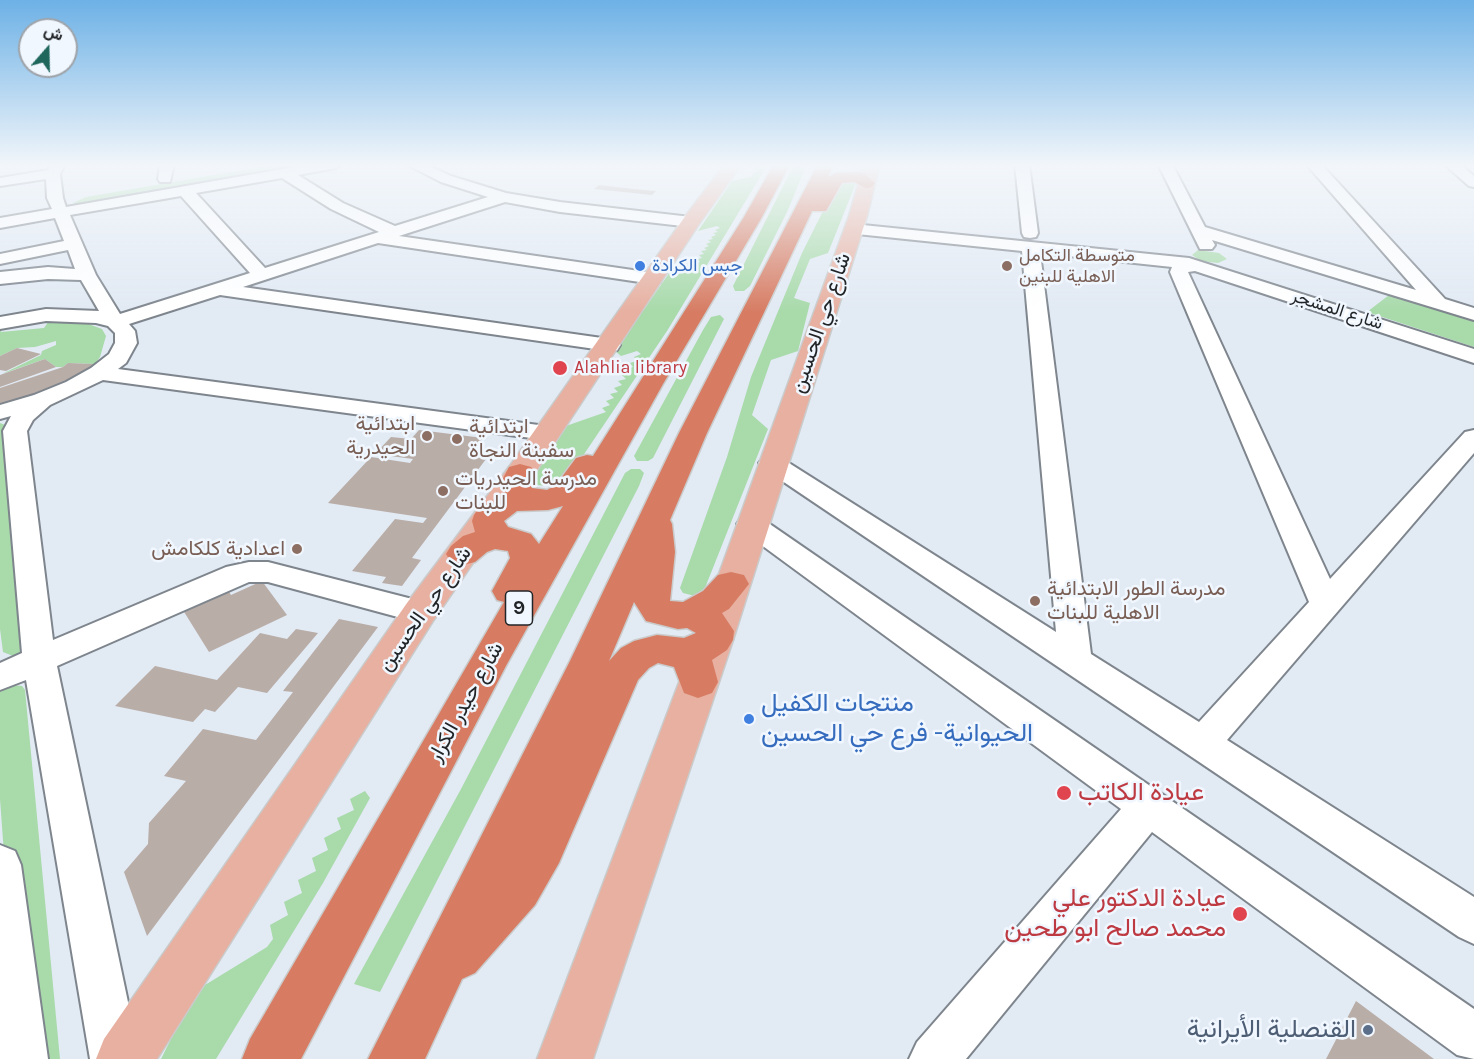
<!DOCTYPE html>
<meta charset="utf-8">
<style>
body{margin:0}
#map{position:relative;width:1474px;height:1059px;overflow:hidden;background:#e2eaf4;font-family:Karla,Vazirmatn,sans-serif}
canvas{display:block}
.north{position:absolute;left:18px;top:18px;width:60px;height:60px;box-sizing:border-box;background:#f1f7ff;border:2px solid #9ea3a9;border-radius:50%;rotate:20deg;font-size:16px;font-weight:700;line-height:24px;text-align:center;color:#222528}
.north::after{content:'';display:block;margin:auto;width:21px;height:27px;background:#1f675c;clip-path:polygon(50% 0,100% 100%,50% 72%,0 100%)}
</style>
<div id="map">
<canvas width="1474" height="1059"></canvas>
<div class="north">ش</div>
</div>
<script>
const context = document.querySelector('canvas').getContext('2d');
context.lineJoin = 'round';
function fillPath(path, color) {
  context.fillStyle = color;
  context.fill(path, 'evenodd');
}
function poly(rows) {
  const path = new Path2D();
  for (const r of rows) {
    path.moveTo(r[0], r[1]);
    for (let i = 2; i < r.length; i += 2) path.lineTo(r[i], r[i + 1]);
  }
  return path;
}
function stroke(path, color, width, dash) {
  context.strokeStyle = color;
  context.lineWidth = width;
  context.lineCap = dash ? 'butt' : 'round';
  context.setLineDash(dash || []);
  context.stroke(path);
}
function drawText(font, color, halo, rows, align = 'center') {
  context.font = font + ' Karla,Vazirmatn,sans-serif';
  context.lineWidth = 5;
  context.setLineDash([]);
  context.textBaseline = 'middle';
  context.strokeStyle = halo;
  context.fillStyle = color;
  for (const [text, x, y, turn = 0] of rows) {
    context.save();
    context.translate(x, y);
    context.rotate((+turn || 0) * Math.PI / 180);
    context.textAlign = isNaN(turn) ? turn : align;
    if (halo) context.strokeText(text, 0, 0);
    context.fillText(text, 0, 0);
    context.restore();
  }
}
fillPath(poly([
 [277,164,319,164,77,206,73,203,86,197],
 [757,164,768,164,667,331,568,478,555,487,537,485,532,477,566,426,606,412,602,408,610,405,606,401,614,398,610,394,618,392,614,388,622,385,618,381,626,379,622,375,630,373,626,369,633,367,630,363,637,361,634,357,641,354,637,351,621,356,615,351,672,269,700,262,697,259,702,258,699,255,704,254,701,251,707,250,704,248,709,246,706,244,711,242,708,240,713,239,711,237,716,235,713,233,718,232,715,230,720,228,717,226,698,231,732,181,753,176,751,175,757,171,754,169,759,166],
 [794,164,807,164,788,210,750,286,744,291,735,291,733,286],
 [852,180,856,183,828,253,810,259,794,298,810,303,798,351,771,360,752,415,768,429,703,593,695,596,683,593,680,588,727,457,751,377,802,253,837,183],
 [1198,250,1219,253,1227,259,1218,263,1201,261,1192,255],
 [1389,295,1474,321,1474,347,1367,312],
 [720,315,724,319,653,458,648,461,637,461,634,456,703,330,711,317],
 [49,321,83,322,102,329,106,336,100,357,95,364,68,363,63,367,56,367,45,359,2,374,41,355,42,351,56,345,56,341,35,347,17,348,0,356,0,325,3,326,1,332,44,328],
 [0,423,5,425,28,639,25,651,13,656,3,652,0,629],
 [631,469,640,469,644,473,639,486,380,992,354,984,461,789,625,473],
 [11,685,22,686,25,690,60,1059,19,1059,0,799,0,692],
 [365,791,370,798,323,883,216,1059,161,1059,176,1029,205,985,267,947,273,939,270,925,288,915,284,902,302,893,298,880,316,871,312,858,328,850,324,838,341,829,337,818,354,810,350,799]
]), '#a8daaa');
fillPath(poly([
 [599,185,634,189,656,191,652,195,594,189],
 [17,348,41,354,6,371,0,370,0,356],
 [45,359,56,367,0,387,0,375],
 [68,363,95,364,84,373,54,388,0,404,0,388,63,367],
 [419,430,483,438,474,449,492,451,412,558,421,560,402,586,382,583,386,577,352,571,395,519,423,523,427,518,328,503,371,457,410,463,413,459,375,454,391,437,411,439],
 [262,581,287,615,209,652,181,607,226,587,231,595],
 [339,619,378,627,147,936,124,872,148,844,149,823,186,781,164,776,203,729,256,740,293,692,283,691],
 [296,629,318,633,267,693,238,687,215,712,205,709,193,722,115,706,155,666,217,680,260,633,287,639],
 [1356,1001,1434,1059,1326,1059]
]), '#b9ada8');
const minor = poly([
 [51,164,65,164,60,174,63,198,66,207,311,164,343,164,336,168,298,175,343,203,395,226,488,197,441,182,406,164,425,164,451,176,506,193,560,202,691,217,699,222,691,227,560,212,505,202,399,236,660,274,662,278,660,282,653,284,378,243,243,287,609,339,617,340,620,345,617,350,609,351,220,295,129,324,135,331,137,343,126,363,118,369,546,426,555,428,558,433,555,438,546,440,103,380,50,405,33,420,27,431,53,640,226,567,249,562,268,562,420,601,431,604,436,612,431,620,420,623,268,582,249,582,57,666,140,1059,90,1059,26,680,0,690,0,663,22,653,3,431,11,416,0,419,0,405,34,395,66,382,91,368,109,354,115,343,115,333,108,326,96,323,46,321,0,329,0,317,46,309,99,311,81,280,48,279,0,284,0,272,48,267,75,269,68,250,0,264,0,254,64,241,55,218,0,228,0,218,52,209,47,198,46,179,0,186,0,178,48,170,51,164],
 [282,178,331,209,379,232,265,268,196,193,282,178],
 [181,196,250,273,120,314,96,275,70,215,181,196],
 [160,164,174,164,170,182,160,182,158,179,160,164],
 [1015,164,1029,164,1038,233,1036,237,1030,238,1024,237,1022,233,1015,164],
 [1158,164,1172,164,1205,227,1416,290,1306,164,1321,164,1445,299,1474,308,1474,320,1212,240,1215,245,1212,249,1200,249,1158,164],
 [1444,164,1460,164,1474,176,1474,187,1469,186,1444,164],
 [853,224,1189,258,1474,349,1474,363,1195,271,1188,272,1330,579,1465,432,1474,430,1474,453,1227,740,1474,897,1474,944,1459,937,763,468,759,463,763,458,772,455,781,458,1056,632,1022,251,847,233,845,229,853,224],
 [1040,253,1172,267,1170,272,1309,602,1199,722,1091,654,1040,253],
 [751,515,761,518,1474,1009,1474,1059,1457,1055,1152,832,966,1059,909,1059,917,1042,1121,809,741,530,737,524,741,518,751,515],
 [0,845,15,851,21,865,48,1059,0,1059,0,845]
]);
const major = poly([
 [725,164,742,164,699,224,535,473,433,621,157,1059,96,1059,104,1039,407,603,509,467,684,218,725,164],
 [864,164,880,164,867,216,733,640,593,1059,537,1059,695,640,849,216,864,164]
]);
const highway = poly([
 [774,164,790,164,762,217,663,384,507,664,301,1059,242,1059,250,1039,504,602,497,600,492,591,510,558,508,551,495,549,487,552,475,562,463,565,451,562,446,554,451,546,463,536,475,532,472,521,474,515,479,508,503,494,500,484,509,467,520,464,531,467,535,473,530,484,532,488,547,490,556,485,576,458,587,455,593,456,744,217,774,164],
 [563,506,539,544,531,534,508,527,504,521,517,511,548,510,563,506],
 [818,164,834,164,828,177,836,173,858,172,864,173,875,183,872,187,866,188,854,182,842,183,826,211,812,211,707,433,670,520,672,524,675,552,670,601,683,602,703,591,718,575,731,572,744,575,749,584,729,609,722,613,734,631,733,640,727,650,712,660,718,682,712,693,698,698,684,693,674,667,658,663,649,668,638,680,559,863,535,905,475,973,462,979,425,1059,368,1059,570,661,679,433,818,164],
 [634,602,646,621,678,629,687,628,696,633,684,638,657,635,634,641,621,648,609,661,634,602]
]);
stroke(minor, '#7e858d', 4);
stroke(major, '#cacbcb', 3);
stroke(highway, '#cacbcb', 3);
fillPath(minor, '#fff');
fillPath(major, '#e7b0a1');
fillPath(highway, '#d77c63');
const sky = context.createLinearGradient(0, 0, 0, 312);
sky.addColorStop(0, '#6db1e6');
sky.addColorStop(0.53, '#f2f6fa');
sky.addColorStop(1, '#f2f6fa00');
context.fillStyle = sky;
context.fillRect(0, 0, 1474, 312);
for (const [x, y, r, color] of [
 [640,266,6,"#3f7fe0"],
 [1007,266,6,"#8d6e63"],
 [560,368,8,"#e0444e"],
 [427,436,6,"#8d6e63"],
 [457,439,6,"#8d6e63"],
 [443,491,6,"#8d6e63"],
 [297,549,6,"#8d6e63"],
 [1035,601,6,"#8d6e63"],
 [749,719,6,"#3f7fe0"],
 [1064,793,8,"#e0444e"],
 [1240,914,8,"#e0444e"],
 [1368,1030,6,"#5c6f8a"]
]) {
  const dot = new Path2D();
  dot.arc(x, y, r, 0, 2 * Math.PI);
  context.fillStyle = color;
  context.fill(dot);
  stroke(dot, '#f1f7ff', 2);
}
drawText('18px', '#785e54', '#f1f7ff', [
 ["متوسطة التكامل",1019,256],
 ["الاهلية للبنين",1019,277]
], 'left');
drawText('18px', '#366cbe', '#f1f7ff', [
 ["جبس الكرادة",652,266]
], 'left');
drawText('18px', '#222528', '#f1f7ff', [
 ["شارع المشجر",1337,310,18]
]);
drawText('18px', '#be3a42', '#f1f7ff', [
 ["Alahlia library",574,368]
], 'left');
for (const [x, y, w] of [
 [519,608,27]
]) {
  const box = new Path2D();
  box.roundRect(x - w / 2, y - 17, w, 34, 4.5);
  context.fillStyle = '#f1f7ff';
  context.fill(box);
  stroke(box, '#222528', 1.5);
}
drawText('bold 20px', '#222528', null, [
 ["9",519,608]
]);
drawText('21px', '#222528', '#f1f7ff', [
 ["شارع حي الحسين",821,323,-71],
 ["شارع حي الحسين",425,609,-55],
 ["شارع حيدر الكرار",466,702,-61]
]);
drawText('21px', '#785e54', '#f1f7ff', [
 ["ابتدائية",415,424,"right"],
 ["الحيدرية",415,448,"right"],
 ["ابتدائية",469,427],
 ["سفينة النجاة",469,451],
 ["مدرسة الحيدريات",455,479],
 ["للبنات",455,503],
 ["اعدادية كلكامش",285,549,"right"],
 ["مدرسة الطور الابتدائية",1047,589],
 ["الاهلية للبنات",1047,613]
], 'left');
drawText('26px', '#366cbe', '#f1f7ff', [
 ["منتجات الكفيل",761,704],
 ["الحيوانية- فرع حي الحسين",761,734]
], 'left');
drawText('26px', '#be3a42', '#f1f7ff', [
 ["عيادة الكاتب",1078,793],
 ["عيادة الدكتور علي",1226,899,"right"],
 ["محمد صالح ابو طحين",1226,929,"right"]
], 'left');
drawText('26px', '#4e5e75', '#f1f7ff', [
 ["القنصلية الأيرانية",1356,1030]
], 'right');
</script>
